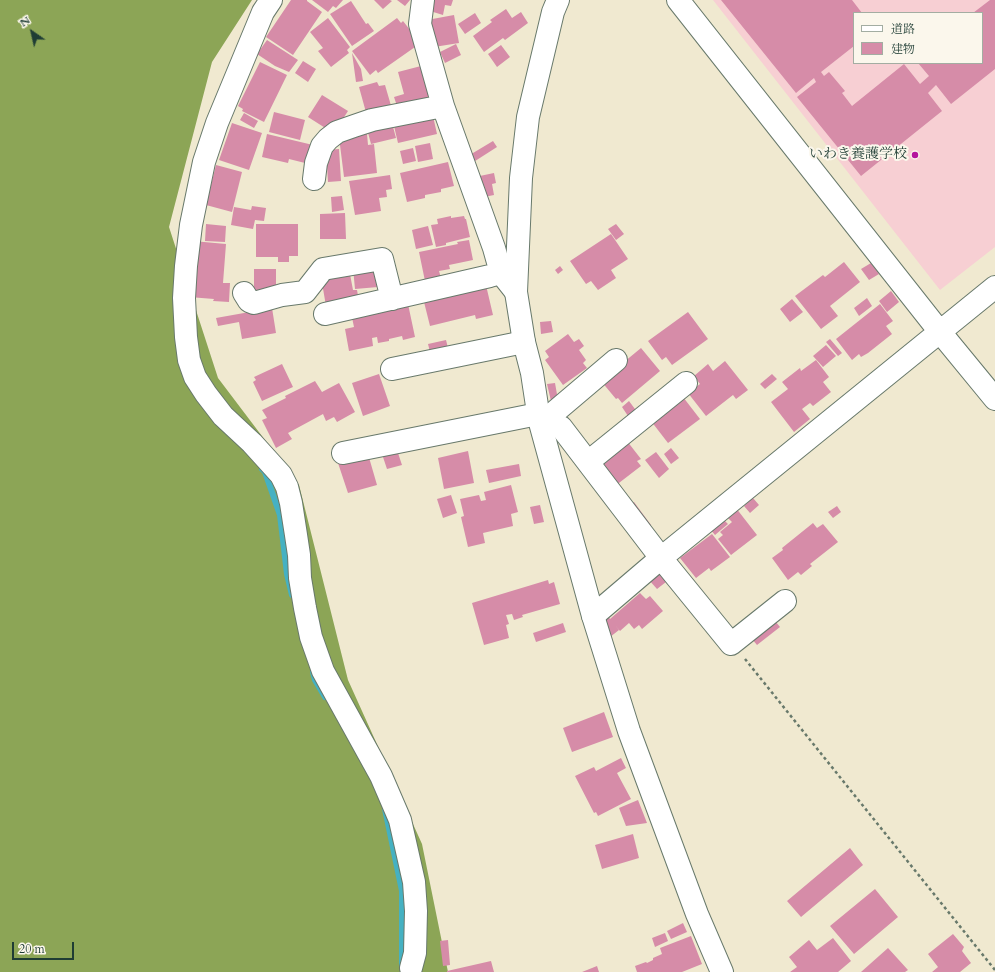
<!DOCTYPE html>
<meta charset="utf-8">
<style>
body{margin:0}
#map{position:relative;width:995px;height:972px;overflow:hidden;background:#f0e9d0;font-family:Cardo,"Noto Serif JP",serif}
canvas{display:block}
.legend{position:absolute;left:853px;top:12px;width:130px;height:52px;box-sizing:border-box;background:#fbf7ec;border:1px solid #a3ada2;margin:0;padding:5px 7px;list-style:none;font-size:12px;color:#1f3d34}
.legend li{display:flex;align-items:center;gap:8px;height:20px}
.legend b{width:20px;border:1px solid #a3ada2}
.north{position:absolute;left:12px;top:12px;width:40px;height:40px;-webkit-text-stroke:3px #fbf7ec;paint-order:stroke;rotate:326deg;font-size:11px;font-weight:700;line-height:16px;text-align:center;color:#1f3d34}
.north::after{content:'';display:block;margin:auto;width:14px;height:18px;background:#1f3d34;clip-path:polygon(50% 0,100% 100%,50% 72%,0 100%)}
.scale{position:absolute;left:12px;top:942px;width:62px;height:18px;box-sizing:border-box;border:2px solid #1f3d34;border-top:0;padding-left:5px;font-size:12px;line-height:14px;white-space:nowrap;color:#1f3d34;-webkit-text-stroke:3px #fbf7ec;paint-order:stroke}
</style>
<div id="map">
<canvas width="995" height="972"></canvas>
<ul class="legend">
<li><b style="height:5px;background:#fff"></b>道路</li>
<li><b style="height:11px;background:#d68ca8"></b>建物</li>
</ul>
<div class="north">N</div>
<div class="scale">20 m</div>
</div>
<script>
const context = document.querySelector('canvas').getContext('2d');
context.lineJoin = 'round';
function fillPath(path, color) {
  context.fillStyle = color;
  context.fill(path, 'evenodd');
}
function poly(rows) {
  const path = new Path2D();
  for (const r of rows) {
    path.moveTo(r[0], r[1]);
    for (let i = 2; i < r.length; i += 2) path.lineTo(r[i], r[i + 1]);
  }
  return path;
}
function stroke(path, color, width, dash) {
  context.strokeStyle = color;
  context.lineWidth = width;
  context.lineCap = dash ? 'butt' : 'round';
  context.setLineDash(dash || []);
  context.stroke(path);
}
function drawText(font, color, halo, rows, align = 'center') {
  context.font = font + ' Cardo,"Noto Serif JP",serif';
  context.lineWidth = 4;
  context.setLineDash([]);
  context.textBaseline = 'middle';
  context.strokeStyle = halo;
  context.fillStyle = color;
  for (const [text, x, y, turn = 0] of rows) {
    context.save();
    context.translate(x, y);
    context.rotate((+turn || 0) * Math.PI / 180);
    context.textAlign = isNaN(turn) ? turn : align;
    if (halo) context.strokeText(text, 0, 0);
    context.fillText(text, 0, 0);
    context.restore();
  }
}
fillPath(poly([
 [713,0,995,0,995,247,940,290],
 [854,13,982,13,982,63,854,63]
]), '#f7cfd3');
fillPath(poly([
 [0,0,252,0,212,62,169,227,218,378,299,485,348,680,422,844,448,972,0,972]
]), '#8ca556');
stroke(poly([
 [262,469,265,472,280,515,287,574,292,595],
 [313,672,315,680,325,697],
 [385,809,402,891,402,966]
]), '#45b1c2', 6);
fillPath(poly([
 [291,0,307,0,307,1,322,12,293,55,266,37],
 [312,0,343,0,336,8,333,6,328,12],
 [374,0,390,0,392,1,383,9],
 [397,0,410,0,405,6],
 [433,0,453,0,451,6,445,5,443,15,430,11],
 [721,0,852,0,862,13,854,13,854,46,821,72,824,76,829,72,845,91,842,93,852,106,904,64,920,84,929,76,918,63,982,63,982,13,973,13,990,0,995,0,995,69,951,104,936,85,928,93,942,111,861,176,797,97,816,82,814,78,796,93],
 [351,1,366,24,368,23,374,31,352,46,330,14],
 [506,9,512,18,521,12,528,23,505,40,503,38,484,52,473,36,492,22,490,20],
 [475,13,481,23,465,34,458,24],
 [454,15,459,43,434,47,427,20],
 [328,18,350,47,347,50,349,53,331,67,318,51,323,48,310,32],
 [397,18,401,23,403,21,414,35,415,47,378,73,376,70,370,75,352,51],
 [267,40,298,60,289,72,275,66,257,54],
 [456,44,461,55,445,63,440,52],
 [501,45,510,57,497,67,488,54],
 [352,53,361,69,363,81,356,82],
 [303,61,316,69,308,82,295,73],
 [260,62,287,75,264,122,242,111,243,109,238,106],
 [421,66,431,103,398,109,394,97,404,94,398,72],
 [377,82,379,86,385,85,392,109,367,116,359,87],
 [322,95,348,111,337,128,330,131,308,117],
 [274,112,305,120,300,140,269,132],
 [244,113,258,121,254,128,240,120],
 [433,116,437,134,398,143,394,126],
 [232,123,262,133,249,170,219,160],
 [392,123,396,138,371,144,367,129],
 [267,134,313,145,309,164,289,159,288,163,262,157],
 [367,134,368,145,374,144,377,173,344,177,339,137],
 [493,141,497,147,472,163,468,156],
 [430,143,433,159,418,162,415,146],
 [413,148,416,161,403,164,400,151],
 [339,149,341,181,328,182,326,150],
 [448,162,454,186,441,189,441,192,425,195,425,198,407,202,400,173],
 [216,165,242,172,232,212,206,205],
 [494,173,496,183,492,184,494,195,479,198,475,177],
 [390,175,392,189,386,190,387,197,379,198,381,211,355,215,349,181],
 [342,196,344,210,332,212,331,197],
 [252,206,266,208,264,221,255,220,253,229,231,225,234,207,251,210],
 [345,213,346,239,320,239,320,214],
 [451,216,451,218,464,216,465,219,466,219,470,237,446,243,446,245,436,247,431,225,438,224,437,219],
 [206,224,226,226,225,242,205,241],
 [256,224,298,224,298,256,289,256,289,262,278,262,278,257,256,257],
 [616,224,624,234,616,240,608,229],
 [428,226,433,245,416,249,412,230],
 [611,234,628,259,611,270,616,278,598,290,591,281,586,284,570,261],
 [469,240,473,260,449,265,450,269,439,271,441,278,425,281,419,252,458,244,457,242],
 [193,241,226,244,223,283,230,283,229,302,213,301,214,299,189,297],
 [844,262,860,282,830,306,838,316,821,329,795,296,823,275,825,277],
 [871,263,879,274,869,280,861,269],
 [376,266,378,287,355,289,353,268],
 [560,266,563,270,558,274,555,270],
 [254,269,276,269,276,291,254,291],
 [349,269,353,290,357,290,359,301,326,306,321,277],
 [485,281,493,315,476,319,475,315,430,326,423,298],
 [891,291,899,302,887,312,879,301],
 [867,298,872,306,859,316,854,308],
 [792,299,803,312,790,322,780,309],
 [408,304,415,337,403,340,402,336,389,339,389,341,378,343,377,337,372,338,373,346,349,351,345,329,354,327,351,313],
 [880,304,893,321,886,326,892,334,868,353,861,357,859,354,852,360,836,339],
 [272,308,276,333,242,339,239,322,218,326,216,318],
 [688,312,708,339,672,365,666,357,662,360,648,341],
 [551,321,553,332,541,334,540,322],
 [568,334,574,342,579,339,584,346,579,350,586,360,583,363,587,368,563,385,545,360,549,357,545,351],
 [830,339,842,353,838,356,826,342],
 [446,340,449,352,431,356,428,344],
 [826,345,836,356,823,367,813,356],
 [641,348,660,371,622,403,618,398,616,399,601,381],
 [816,360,829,377,823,382,831,392,813,406,810,403,802,409,810,419,794,432,771,402,788,389,782,382,800,368,801,371],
 [725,361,748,390,736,399,733,395,706,416,688,393,700,384,694,376,708,364,713,371],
 [282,364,293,387,262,401,253,382,256,380,254,377],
 [379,374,390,406,363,416,352,383],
 [772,374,777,379,765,389,760,384],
 [315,381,322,392,339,383,355,412,337,422,334,417,326,421,323,414,288,433,292,439,276,448,262,420,267,418,262,410,286,398,285,396],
 [555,383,558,400,551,401,547,384],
 [683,397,700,419,668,443,651,421],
 [629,401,638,413,630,419,622,407],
 [627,441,641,459,637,461,641,466,615,486,601,464],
 [671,448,679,458,671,464,664,454],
 [397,450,402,465,387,469,382,454],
 [468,451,474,483,444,489,438,458],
 [656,452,669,469,659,478,645,460],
 [368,454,377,485,348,493,338,463],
 [519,464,521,476,489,483,486,470],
 [511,485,518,512,511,514,513,526,483,533,485,543,468,547,461,517,464,516,460,499,479,495,481,501,486,500,484,492],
 [451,495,457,513,443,518,437,499],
 [753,498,759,505,750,513,744,506],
 [634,502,651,525,645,529,627,507],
 [540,505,544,522,534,524,530,507],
 [837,506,841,512,833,518,828,512],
 [736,508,757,535,731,555,718,539,723,535,720,532,732,522,726,516],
 [723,519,728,524,715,535,710,529],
 [813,523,817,528,823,524,838,542,810,564,812,566,801,575,798,572,788,580,772,558,783,550,782,548],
 [712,534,730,557,711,571,709,568,696,578,680,558],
 [659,572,666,582,657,589,649,580],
 [548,580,549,584,554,582,560,604,522,615,523,617,514,620,512,614,506,615,509,624,506,625,509,638,484,645,472,603],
 [640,593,646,599,650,596,663,611,642,629,639,625,634,629,629,623,620,631,615,625,619,630,610,637,603,620,608,616,610,619],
 [775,621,780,627,757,645,752,639],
 [563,623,566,632,536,642,533,633],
 [604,712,613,737,572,752,563,728],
 [621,758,626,768,617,773,631,799,598,816,596,812,594,813,575,776,594,767,596,771],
 [638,800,647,823,626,826,619,808],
 [633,834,639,858,602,869,595,845],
 [850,848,863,865,801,917,787,901],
 [875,889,898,917,854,954,830,926],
 [683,923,687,932,671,939,667,931],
 [665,933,668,941,655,947,652,938],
 [953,934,964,947,962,951,971,963,960,972,932,972,938,967,928,954],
 [691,936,702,964,682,972,637,972,635,966,646,962,647,963,653,960,653,958,662,954,660,948],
 [833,938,851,961,838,972,790,972,797,967,789,957,809,940,817,950],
 [448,940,450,965,443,966,440,941],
 [888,948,908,970,905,972,861,972],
 [491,961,494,972,447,972,447,971],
 [597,966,599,972,582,972]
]), '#d68ca8');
const street = poly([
 [271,0,263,12,217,123,204,162,191,225,186,266,184,298,186,337,189,360,195,377,206,394,223,416,252,443,281,475,287,487,291,503,296,535,299,555,300,578,305,608,311,637,323,671,381,776,400,820,414,882,416,911,415,953,411,968],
 [423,0,420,24,443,106,494,248,501,273,516,292],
 [678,0,940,332,995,399],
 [314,179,316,163,322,146,328,139,337,132,354,126,372,120,443,106],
 [244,293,249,301,254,303,282,295,305,292,323,269,382,259,392,299],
 [325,314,490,276,501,273],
 [392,369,524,342],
 [539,419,561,427,661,558,731,644,785,601],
 [544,421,616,360],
 [343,453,538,414],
 [588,462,686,383],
 [593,616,661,558,995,287]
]);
const secondary = poly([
 [558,0,553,12,528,117,521,178,516,292,524,342,532,373,539,419,593,616,629,731,697,914,722,972]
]);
stroke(street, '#68796b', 24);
stroke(secondary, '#68796b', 24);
stroke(poly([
 [745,659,995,970]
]), '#68796b', 2.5, [3, 3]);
stroke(street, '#fff', 22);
stroke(secondary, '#fff', 22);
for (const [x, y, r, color] of [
 [915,155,4,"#b5179e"]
]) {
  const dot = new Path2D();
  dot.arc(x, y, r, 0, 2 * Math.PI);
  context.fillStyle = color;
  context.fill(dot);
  stroke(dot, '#fbf7ec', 1.5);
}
drawText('14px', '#1f3d34', '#fbf7ec', [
 ["いわき養護学校",907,155]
], 'right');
</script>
